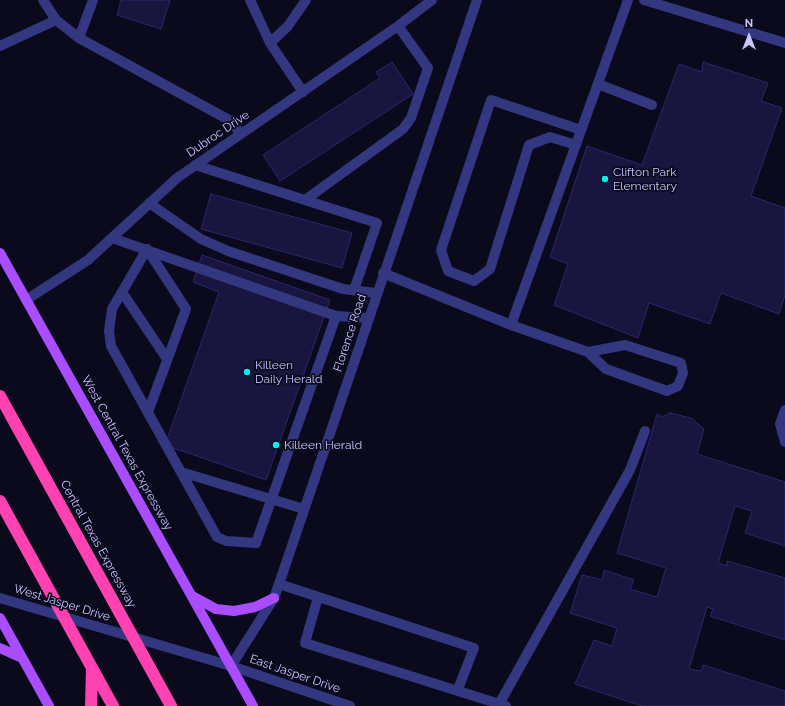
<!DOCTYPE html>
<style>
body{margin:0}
#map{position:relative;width:785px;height:706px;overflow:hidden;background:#0b0a1d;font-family:Raleway,sans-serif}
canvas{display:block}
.north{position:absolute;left:729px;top:16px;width:40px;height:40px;-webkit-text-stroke:3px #0b0a1d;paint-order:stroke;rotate:0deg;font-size:11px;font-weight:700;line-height:16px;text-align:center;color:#c7c6ff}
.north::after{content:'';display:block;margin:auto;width:14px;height:18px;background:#c7c6ff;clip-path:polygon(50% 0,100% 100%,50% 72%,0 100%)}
</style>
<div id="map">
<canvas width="785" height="706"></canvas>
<div class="north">N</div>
</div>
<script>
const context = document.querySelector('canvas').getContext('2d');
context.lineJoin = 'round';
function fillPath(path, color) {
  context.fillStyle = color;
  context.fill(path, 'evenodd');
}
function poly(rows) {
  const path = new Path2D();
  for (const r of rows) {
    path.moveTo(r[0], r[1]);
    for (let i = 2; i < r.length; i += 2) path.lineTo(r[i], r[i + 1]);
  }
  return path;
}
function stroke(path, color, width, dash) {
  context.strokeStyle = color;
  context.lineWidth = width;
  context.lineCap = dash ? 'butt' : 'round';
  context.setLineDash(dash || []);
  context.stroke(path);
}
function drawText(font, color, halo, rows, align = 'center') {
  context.font = font + ' Raleway,sans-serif';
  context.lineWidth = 3.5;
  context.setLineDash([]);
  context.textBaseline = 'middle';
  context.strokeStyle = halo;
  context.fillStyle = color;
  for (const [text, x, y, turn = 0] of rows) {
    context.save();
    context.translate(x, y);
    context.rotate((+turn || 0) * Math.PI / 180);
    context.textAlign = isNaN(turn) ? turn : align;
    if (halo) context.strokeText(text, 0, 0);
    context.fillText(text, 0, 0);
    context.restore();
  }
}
const building = poly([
 [121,0,170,0,161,29,117,15,121,0],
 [392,62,413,94,280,181,263,155,380,78,376,72,392,62],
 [703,62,768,83,761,101,782,108,751,196,785,208,785,295,779,314,721,293,710,324,649,303,638,338,554,305,568,264,550,257,587,146,642,165,679,64,702,72,703,62],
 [211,194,352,233,342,268,201,229,211,194],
 [202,255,330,300,266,480,165,445,219,292,193,282,202,255],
 [670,413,691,418,704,429,697,454,785,482,785,546,745,533,752,511,735,506,718,563,727,566,727,561,785,578,785,640,710,616,713,609,707,607,689,669,701,671,703,665,785,691,785,706,642,706,575,684,594,640,612,646,617,628,570,613,582,575,602,580,604,570,634,580,630,589,657,597,666,568,617,553,657,414,662,417,670,413]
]);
fillPath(building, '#19153f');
stroke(building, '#2c266d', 1);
stroke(poly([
 [43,0,56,20,79,38,229,120,241,134],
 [250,0,270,43,303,92],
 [644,0,785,43],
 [79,38,93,0],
 [270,43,288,26,306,0],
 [0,46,56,20],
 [598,84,652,105],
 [576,145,550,137,529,145,490,269,474,281,448,271,441,250,491,100,581,130],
 [195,165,377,223,354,290],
 [305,200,403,129,411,118,428,68,398,26],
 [149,203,201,239,228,251,343,289,376,293],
 [112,238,336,316,368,318],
 [383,273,511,325,588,352,606,369,667,391,678,386,683,373,681,363,625,345,588,352],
 [122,292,167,359],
 [26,300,88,260,177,178,398,26,432,0],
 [511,325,628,0],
 [785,410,780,424,785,442],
 [148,412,186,309,147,249,112,309,109,331,111,346,217,537,226,541,256,543,336,316],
 [181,472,304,509],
 [279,584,474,648,458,689],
 [318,597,305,643,506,706],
 [0,598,231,666,350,706],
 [231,666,274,598,279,584,477,0],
 [498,706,630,470,645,431]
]), '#323780', 10);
stroke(poly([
 [0,253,253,706],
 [192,596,216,609,234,611,255,607,274,598],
 [0,618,49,706],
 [0,648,22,658]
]), '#a94dff', 10);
stroke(poly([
 [0,396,171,706],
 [0,501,113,706],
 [91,706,92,668]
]), '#ff41b1', 12);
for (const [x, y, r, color] of [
 [605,179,4,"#00f1ef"],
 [247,372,4,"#00f1ef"],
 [276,445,4,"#00f1ef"]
]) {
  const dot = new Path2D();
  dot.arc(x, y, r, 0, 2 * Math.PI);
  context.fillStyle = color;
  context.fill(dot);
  stroke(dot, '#0b0a1d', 1.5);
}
drawText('12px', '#c7c6ff', '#0b0a1d', [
 ["Dubroc Drive",218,134,-34],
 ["Florence Road",350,333,-72],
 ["West Central Texas Expressway",127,453,61],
 ["Central Texas Expressway",98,544,61],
 ["West Jasper Drive",62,603,17],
 ["East Jasper Drive",295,674,19]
]);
drawText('12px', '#c7c6ff', '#0b0a1d', [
 ["Clifton Park",613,172],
 ["Elementary",613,186],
 ["Killeen",255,365],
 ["Daily Herald",255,379],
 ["Killeen Herald",284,445]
], 'left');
</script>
